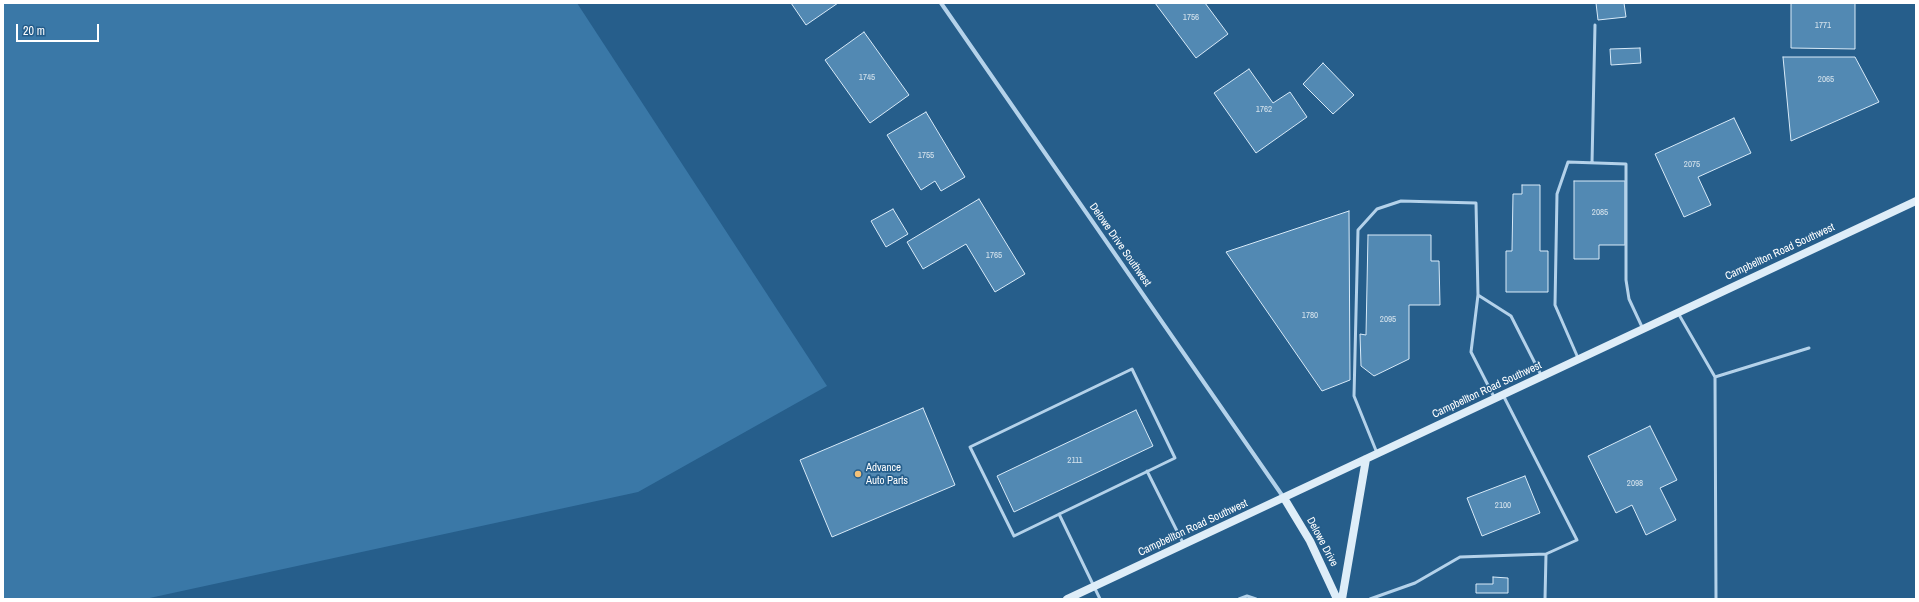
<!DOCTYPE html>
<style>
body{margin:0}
#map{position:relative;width:1919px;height:602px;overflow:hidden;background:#265e8b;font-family:"Archivo Narrow",sans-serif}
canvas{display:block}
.frame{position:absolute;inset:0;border:4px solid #fff;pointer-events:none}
.scale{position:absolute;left:16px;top:24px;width:83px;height:18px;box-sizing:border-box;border:2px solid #fff;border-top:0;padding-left:5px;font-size:12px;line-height:14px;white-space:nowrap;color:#fff;-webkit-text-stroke:3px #265e8b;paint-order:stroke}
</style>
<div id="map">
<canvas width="1919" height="602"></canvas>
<div class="frame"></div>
<div class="scale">20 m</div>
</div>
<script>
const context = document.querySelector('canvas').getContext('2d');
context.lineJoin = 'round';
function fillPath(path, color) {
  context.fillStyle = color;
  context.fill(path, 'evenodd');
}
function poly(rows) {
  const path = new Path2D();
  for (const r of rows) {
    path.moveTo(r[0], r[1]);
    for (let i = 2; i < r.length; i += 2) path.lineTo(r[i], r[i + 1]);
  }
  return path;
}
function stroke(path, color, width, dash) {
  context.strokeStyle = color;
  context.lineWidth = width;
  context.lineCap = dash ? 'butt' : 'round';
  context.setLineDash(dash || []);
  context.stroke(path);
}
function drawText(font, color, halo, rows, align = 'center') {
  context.font = font + ' "Archivo Narrow",sans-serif';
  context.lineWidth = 3.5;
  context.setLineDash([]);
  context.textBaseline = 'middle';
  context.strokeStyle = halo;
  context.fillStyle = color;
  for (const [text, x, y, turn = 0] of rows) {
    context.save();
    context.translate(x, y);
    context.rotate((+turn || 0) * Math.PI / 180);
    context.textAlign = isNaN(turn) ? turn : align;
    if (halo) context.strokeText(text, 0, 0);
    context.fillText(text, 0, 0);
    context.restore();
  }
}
fillPath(poly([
 [3,3,577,3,827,386,638,492,145,599,3,599]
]), '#3a78a7');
const building = poly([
 [791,3,838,3,806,25,791,3],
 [1155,3,1205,3,1228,34,1196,58,1155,3],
 [1596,3,1624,3,1626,17,1598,20,1596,3],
 [1791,3,1855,3,1855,49,1791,48,1791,3],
 [864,32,909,95,870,123,825,60,864,32],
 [1640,48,1641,63,1611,65,1610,49,1640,48],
 [1783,57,1855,57,1879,102,1791,141,1783,57],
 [1323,63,1354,95,1333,114,1303,84,1323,63],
 [1249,69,1273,103,1290,92,1307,117,1256,153,1214,93,1249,69],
 [926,112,965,177,941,191,935,181,921,190,887,135,926,112],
 [1734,118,1751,153,1698,177,1711,205,1684,217,1655,154,1734,118],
 [1574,181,1625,181,1625,245,1599,245,1599,259,1574,259,1574,181],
 [1522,185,1540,185,1540,251,1548,251,1548,292,1506,292,1506,251,1512,251,1513,194,1522,194,1522,185],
 [979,199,1025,274,995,292,966,244,923,269,907,242,979,199],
 [893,209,908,234,886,247,871,221,893,209],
 [1349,211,1350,380,1322,391,1226,252,1349,211],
 [1368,235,1431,235,1431,261,1439,261,1440,305,1409,305,1409,359,1374,376,1361,366,1360,334,1366,335,1368,235],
 [923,408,955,485,832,537,800,460,923,408],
 [1136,410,1153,446,1014,512,997,476,1136,410],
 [1650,426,1677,480,1660,488,1676,520,1646,535,1632,505,1616,513,1588,456,1650,426],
 [1525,476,1540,513,1482,536,1467,498,1525,476],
 [1493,577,1508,578,1508,593,1476,593,1476,584,1493,584,1493,577]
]);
fillPath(building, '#5289b3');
stroke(building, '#d8eaf8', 1);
stroke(poly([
 [1592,163,1595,25],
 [1478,295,1511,316,1541,375],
 [1678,313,1715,377,1716,599],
 [1578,358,1555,305,1557,194,1568,162,1626,164,1626,280,1629,299,1643,329],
 [1132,369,1175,458,1014,536,970,447,1132,369],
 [1715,377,1809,348],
 [1377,453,1354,396,1358,230,1377,209,1401,201,1476,203,1478,295,1471,352,1494,397],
 [1147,471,1183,543],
 [1059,514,1100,599],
 [1239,599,1247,596,1256,599],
 [1370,599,1415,583,1460,557,1546,554,1577,540,1503,395],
 [1545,599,1546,554]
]), '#b4d2ea', 3);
stroke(poly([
 [941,3,1284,498]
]), '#b4d2ea', 4);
stroke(poly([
 [1284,498,1310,541,1337,599],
 [1067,599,1916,201],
 [1342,599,1366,459]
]), '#deedf8', 8);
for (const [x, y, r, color] of [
 [858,474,4,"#f3c178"]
]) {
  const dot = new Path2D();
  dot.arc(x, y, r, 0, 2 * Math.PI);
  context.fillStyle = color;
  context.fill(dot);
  stroke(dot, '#265e8b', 1.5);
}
drawText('9px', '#d4e2ec', null, [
 ["1756",1191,18],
 ["1771",1823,26],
 ["1745",867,78],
 ["2065",1826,80],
 ["1762",1264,110],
 ["1755",926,156],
 ["2075",1692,165],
 ["2085",1600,213],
 ["1765",994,256],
 ["1780",1310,316],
 ["2095",1388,320],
 ["2111",1075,461],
 ["2098",1635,484],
 ["2100",1503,506]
]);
drawText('11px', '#fff', '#265e8b', [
 ["Delowe Drive Southwest",1120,245,55],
 ["Campbellton Road Southwest",1780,252,-25],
 ["Campbellton Road Southwest",1487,390,-25],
 ["Campbellton Road Southwest",1193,528,-25],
 ["Delowe Drive",1322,542,62]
]);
drawText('11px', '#fff', '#265e8b', [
 ["Advance",866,468],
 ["Auto Parts",866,481]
], 'left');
</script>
